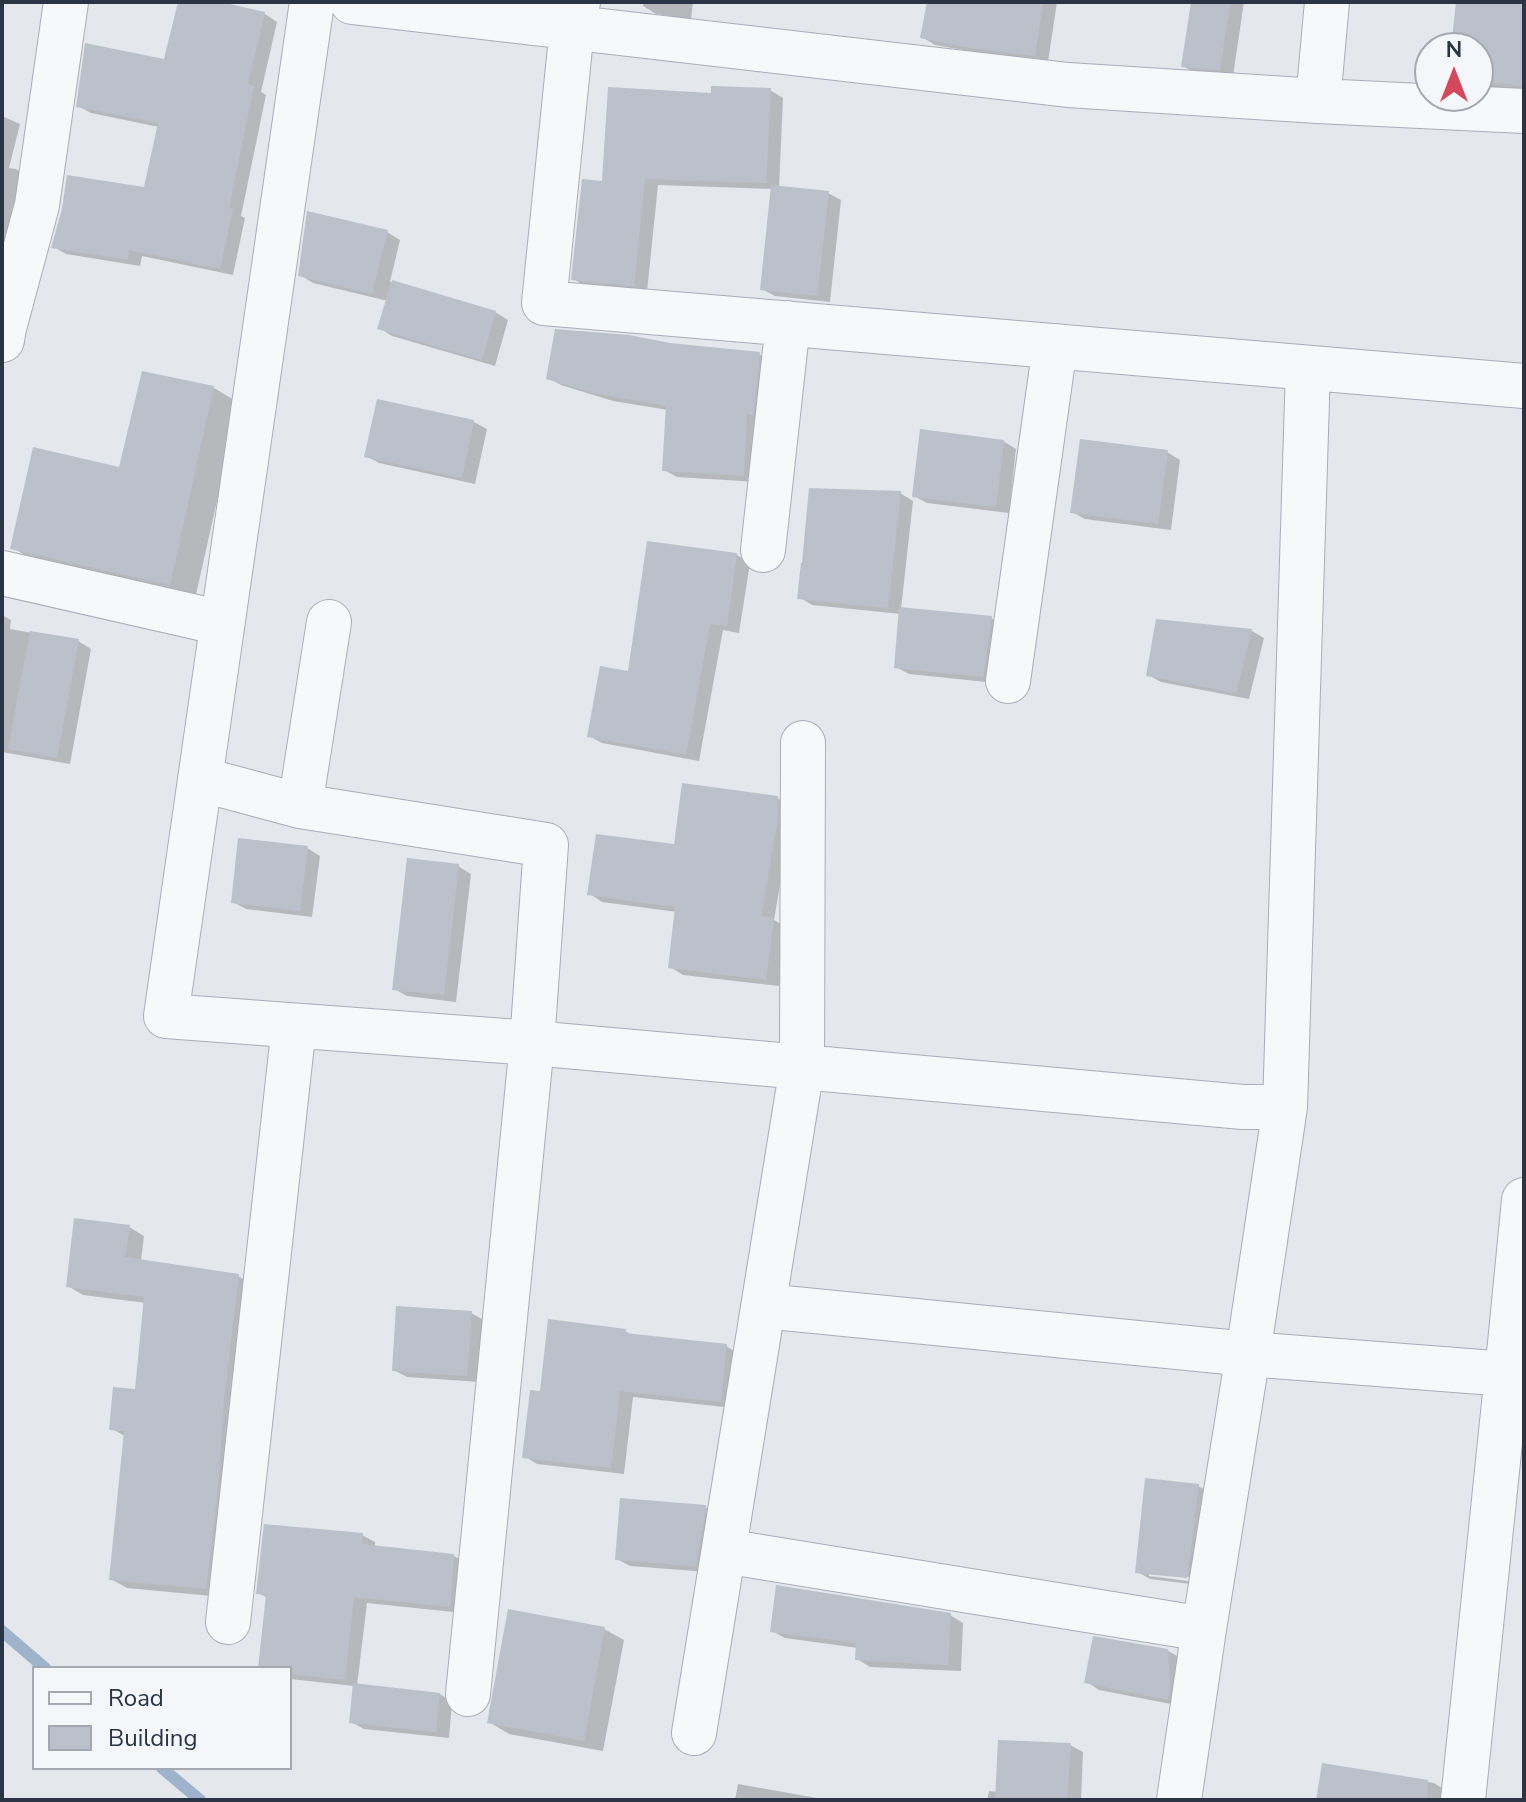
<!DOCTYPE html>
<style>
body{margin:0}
#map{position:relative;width:1526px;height:1802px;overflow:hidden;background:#e4e7ec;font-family:"Nunito Sans",sans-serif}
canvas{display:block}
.frame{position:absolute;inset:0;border:4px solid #2b3445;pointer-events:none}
.legend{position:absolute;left:32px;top:1666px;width:260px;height:104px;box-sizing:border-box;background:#f4f6f9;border:2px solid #a4a8b1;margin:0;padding:10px 14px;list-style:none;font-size:24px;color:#2b3445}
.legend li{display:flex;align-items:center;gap:16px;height:40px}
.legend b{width:40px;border:2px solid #a4a8b1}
.north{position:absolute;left:1414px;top:32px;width:80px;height:80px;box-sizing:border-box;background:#f4f6f9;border:2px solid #a4a8b1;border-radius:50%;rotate:0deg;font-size:22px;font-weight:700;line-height:32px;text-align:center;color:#2b3445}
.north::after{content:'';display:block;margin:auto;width:28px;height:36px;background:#d1495b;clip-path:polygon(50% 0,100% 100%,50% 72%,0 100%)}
</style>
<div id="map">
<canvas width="1526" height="1802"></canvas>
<div class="frame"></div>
<ul class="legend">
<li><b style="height:10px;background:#f7f8fa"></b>Road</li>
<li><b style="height:22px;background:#bbc0ca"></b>Building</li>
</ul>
<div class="north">N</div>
</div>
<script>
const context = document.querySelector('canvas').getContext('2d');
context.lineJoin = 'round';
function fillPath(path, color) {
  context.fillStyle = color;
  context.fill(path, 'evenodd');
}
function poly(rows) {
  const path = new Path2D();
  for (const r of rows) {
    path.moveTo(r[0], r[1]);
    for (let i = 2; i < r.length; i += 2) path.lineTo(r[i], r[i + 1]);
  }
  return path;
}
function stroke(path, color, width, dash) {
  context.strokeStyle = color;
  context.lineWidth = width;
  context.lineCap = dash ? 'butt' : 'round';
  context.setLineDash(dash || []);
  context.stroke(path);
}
fillPath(poly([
 [180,2,212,2,265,14,277,22,261,92,266,95,241,216,245,218,233,275,142,256,140,266,66,254,54,247,146,190,159,127,91,113,78,106,166,61],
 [644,2,693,2,691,19,656,14,643,6],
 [929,2,1057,2,1048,62,985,54,935,45,922,37],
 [1193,2,1244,2,1233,76,1196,74,1183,66],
 [1458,2,1524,2,1524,91,1478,86,1478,48,1453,48],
 [770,90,783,98,779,188,828,193,841,200,830,302,775,296,762,289,773,189,658,185,647,292,586,287,574,279,604,184,713,95],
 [2,116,20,124,9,168,16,169,29,177,15,246,2,244],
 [387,232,400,240,390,282,495,312,508,320,495,366,392,336,379,328,388,301,313,283,300,275],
 [670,345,759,354,772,361,757,482,677,477,664,470,668,410,613,401,561,385,548,378],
 [143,373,214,388,239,403,195,599,38,563,13,548,121,469],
 [378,401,474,422,487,429,475,484,379,463,366,456],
 [1003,441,1016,449,1009,513,927,503,914,496],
 [1167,452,1180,460,1171,530,1085,519,1072,512],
 [900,493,913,501,901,609,991,618,1004,625,996,683,909,674,896,667,901,614,812,605,799,597],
 [649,543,737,555,750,563,739,633,723,630,699,761,602,743,589,736,630,674],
 [2,615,11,620,10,629,78,641,91,649,70,764,2,752],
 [1157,621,1252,631,1264,638,1249,699,1161,682,1148,675],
 [777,798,790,805,790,827,774,920,786,927,779,986,683,975,670,967,677,912,602,902,590,894,676,846],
 [307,848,320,856,312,917,246,909,233,902],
 [458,866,471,874,456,1002,407,996,394,989],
 [129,1227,144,1236,141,1261,238,1276,253,1285,222,1597,127,1588,111,1579,126,1437,111,1428,137,1391,146,1303,83,1295,68,1286],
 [471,1313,484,1320,480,1382,407,1377,394,1370],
 [625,1331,633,1336,726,1346,739,1354,733,1408,633,1397,624,1474,537,1464,524,1456],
 [1198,1486,1211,1493,1199,1585,1150,1579,1138,1572],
 [1149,1572,1197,1578,1196,1582,1149,1576],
 [705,1507,718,1514,708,1572,630,1566,617,1559],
 [362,1535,375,1542,375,1547,454,1556,467,1563,463,1613,367,1603,357,1686,440,1694,452,1702,449,1738,364,1729,351,1722,354,1686,290,1679,290,1668,260,1668,268,1598,258,1593],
 [950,1615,963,1623,961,1671,870,1667,857,1659,858,1648,785,1638,772,1631],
 [604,1629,624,1640,603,1751,509,1734,489,1722],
 [1168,1651,1181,1658,1181,1706,1099,1690,1087,1682],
 [1070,1745,1083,1752,1081,1800,987,1800,989,1791,997,1792],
 [1323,1766,1434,1783,1447,1791,1445,1800,1318,1800],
 [738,1784,823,1799,825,1800,735,1800]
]), '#0003');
stroke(poly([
 [2,1631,45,1668],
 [162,1768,200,1800]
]), '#9fb4cc', 12);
fillPath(poly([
 [178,2,221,2,265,12,248,84,254,86,229,208,233,209,220,269,129,250,128,260,51,248,62,209,67,175,144,187,158,123,76,107,85,43,164,59],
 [927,2,1043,2,1035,56,971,48,920,38],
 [1191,2,1230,2,1220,70,1181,67],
 [1456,2,1524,2,1524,86,1478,81,1478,48,1451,48],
 [711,86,771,88,766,183,645,179,634,286,571,280,582,179,602,181,608,87,711,93],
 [771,185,829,191,817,296,760,290],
 [307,211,388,230,372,294,298,276],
 [392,280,496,311,482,360,377,329],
 [555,329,629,335,670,343,760,352,753,415,747,414,744,476,662,471,666,406,598,394,546,379],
 [142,371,214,386,170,585,10,549,33,447,119,467],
 [377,399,474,420,462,478,364,457],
 [920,429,1004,440,996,507,912,497],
 [1080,439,1168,450,1158,524,1070,513],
 [809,488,901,491,888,608,797,599,801,563,802,563],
 [647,541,737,553,727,626,710,624,686,755,587,737,600,666,628,671],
 [899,607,992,616,983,677,894,668],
 [1156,619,1252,629,1236,693,1146,676],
 [30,631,79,639,57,758,8,749],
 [682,783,778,796,778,819,761,916,774,918,766,980,668,968,675,907,587,895,596,834,674,844],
 [238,838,308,846,300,911,231,903],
 [407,858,459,864,444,995,392,990],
 [74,1218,130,1225,125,1257,239,1274,224,1398,218,1488,206,1589,109,1580,124,1431,109,1430,113,1387,135,1389,144,1297,66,1287],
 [396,1306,472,1311,467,1376,392,1371],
 [548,1319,626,1329,625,1333,727,1344,721,1402,620,1391,611,1468,522,1458,530,1390,540,1391],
 [1145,1478,1199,1484,1187,1578,1135,1573],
 [620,1498,706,1505,696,1566,615,1560],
 [264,1524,363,1533,362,1544,454,1554,450,1607,354,1597,345,1680,290,1674,290,1668,258,1668,266,1595,256,1594],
 [776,1585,951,1613,948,1665,855,1660,856,1643,770,1632],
 [508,1609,605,1627,584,1741,487,1723],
 [1093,1636,1168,1649,1170,1689,1168,1700,1084,1683],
 [353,1683,440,1693,436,1732,349,1723],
 [998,1740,1071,1743,1067,1800,995,1800],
 [1322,1763,1428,1780,1427,1800,1316,1800]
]), '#bbc0ca');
const minor = poly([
 [312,2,166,1016,532,1043,802,1067,694,1733],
 [352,2,1068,85,1318,101,1524,111],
 [578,2,572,28,544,303,1524,386],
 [1318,101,1327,2],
 [2,340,4,328,37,205,66,2],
 [763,550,788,323],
 [2,573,222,623],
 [1008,681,1055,346],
 [803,743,802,1067,1243,1107,1285,1107],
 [200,779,300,806,546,845,532,1043,468,1694],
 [300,806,329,622],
 [764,1306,1248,1354,1285,1107,1308,368],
 [724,1551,1204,1629,1248,1354,1507,1374,1524,1200],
 [228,1622,294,1026],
 [1179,1800,1204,1629],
 [1463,1800,1507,1374]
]);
stroke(minor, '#a9aeb7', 46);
stroke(minor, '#f7f8fa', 44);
</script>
